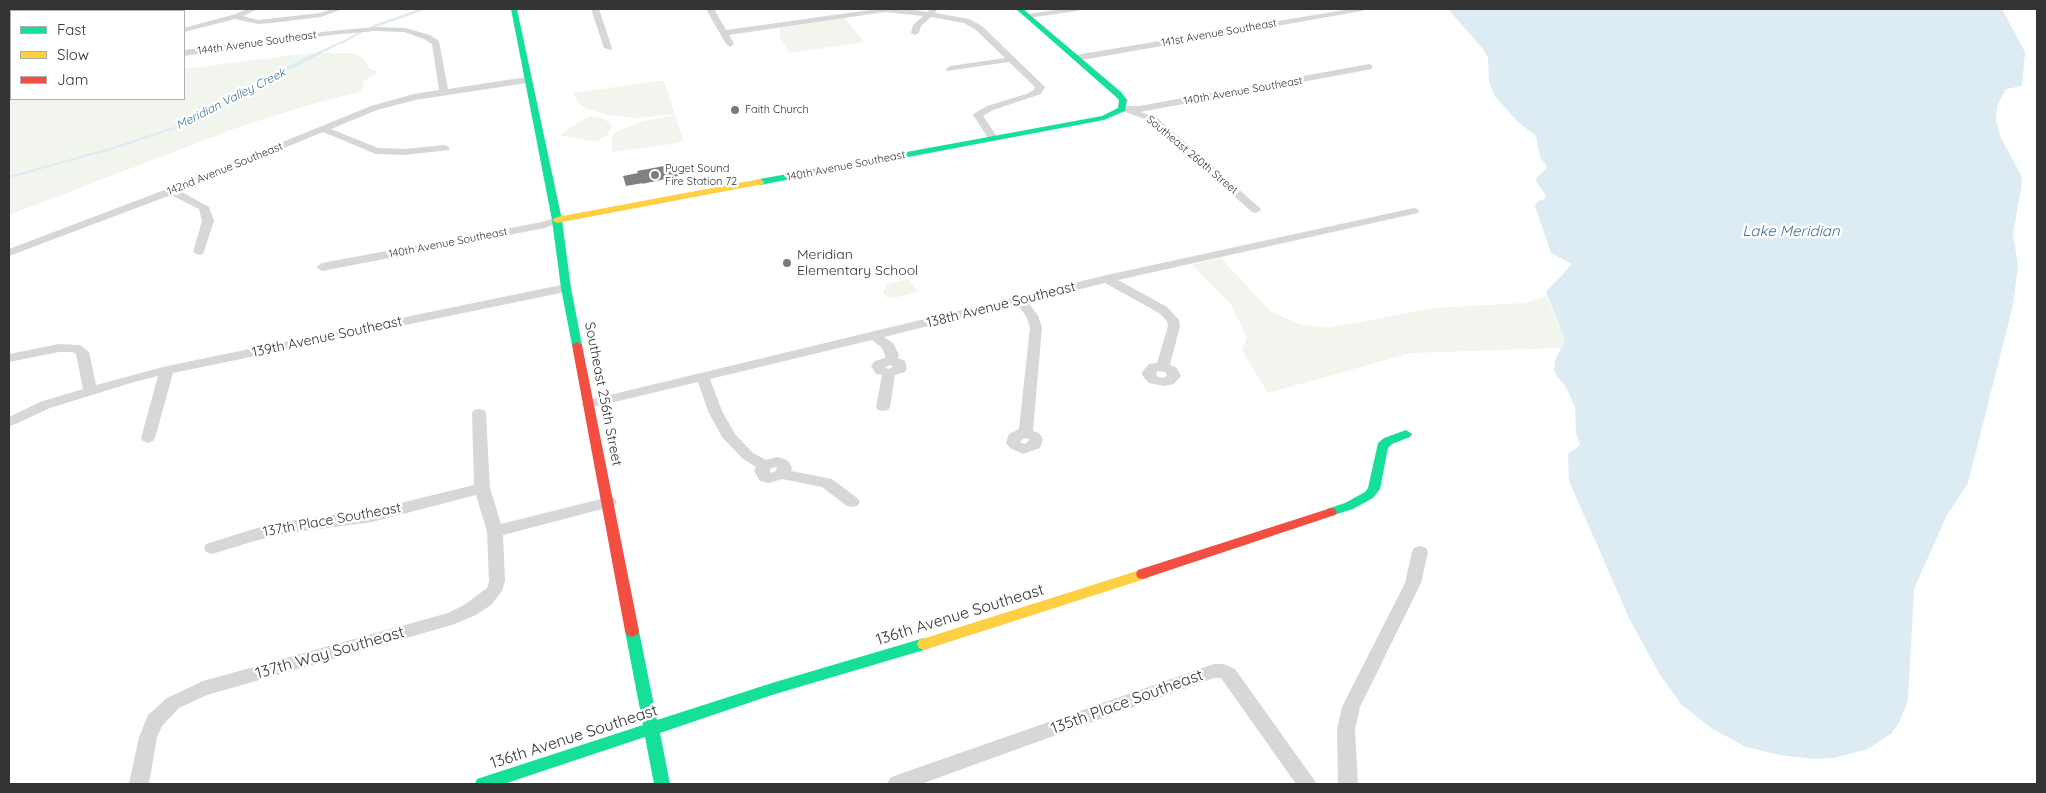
<!DOCTYPE html>
<style>
body{margin:0}
#map{position:relative;width:2046px;height:793px;overflow:hidden;background:#fff;font-family:Quicksand,sans-serif}
canvas{display:block}
.frame{position:absolute;inset:0;border:10px solid #333;pointer-events:none}
.legend{position:absolute;left:10px;top:10px;width:175px;height:90px;box-sizing:border-box;background:#fff;border:1px solid #adadad;margin:0;padding:6px 9px;list-style:none;font-size:15px;color:#333}
.legend li{display:flex;align-items:center;gap:10px;height:25px}
.legend b{width:25px;border:1px solid #adadad}
</style>
<div id="map">
<canvas width="2046" height="793"></canvas>
<div class="frame"></div>
<ul class="legend">
<li><b style="height:6px;background:#16e098"></b>Fast</li>
<li><b style="height:6px;background:#ffcf43"></b>Slow</li>
<li><b style="height:6px;background:#f24e42"></b>Jam</li>
</ul>
</div>
<script>
const context = document.querySelector('canvas').getContext('2d');
context.lineJoin = 'round';
function fillPath(path, color) {
  context.fillStyle = color;
  context.fill(path, 'evenodd');
}
function poly(rows) {
  const path = new Path2D();
  for (const r of rows) {
    path.moveTo(r[0], r[1]);
    for (let i = 2; i < r.length; i += 2) path.lineTo(r[i], r[i + 1]);
  }
  return path;
}
function stroke(path, color, width, dash) {
  context.strokeStyle = color;
  context.lineWidth = width;
  context.lineCap = dash ? 'butt' : 'round';
  context.setLineDash(dash || []);
  context.stroke(path);
}
function drawText(font, color, halo, rows, align = 'center') {
  context.font = font + ' Quicksand,sans-serif';
  context.lineWidth = 5;
  context.setLineDash([]);
  context.textBaseline = 'middle';
  context.strokeStyle = halo;
  context.fillStyle = color;
  for (const [text, x, y, turn = 0] of rows) {
    context.save();
    context.translate(x, y);
    context.rotate((+turn || 0) * Math.PI / 180);
    context.textAlign = isNaN(turn) ? turn : align;
    if (halo) context.strokeText(text, 0, 0);
    context.fillText(text, 0, 0);
    context.restore();
  }
}
fillPath(poly([
 [845,18,864,42,790,53,780,37,780,28],
 [310,53,353,53,364,58,368,67,378,72,363,82,363,91,320,102,244,125,9,215,9,76,11,76,11,99,184,99,184,69],
 [659,81,664,81,675,114,638,118,607,115,583,107,577,101,574,93],
 [675,115,683,140,678,143,612,152,612,136,616,132,640,122],
 [589,116,602,118,611,124,612,127,607,135,596,142,559,135],
 [1221,258,1270,311,1299,324,1328,328,1435,308,1525,303,1546,296,1565,340,1561,348,1411,353,1268,393,1242,350,1247,337,1230,303,1192,265],
 [908,279,918,292,893,298,886,297,883,292,888,284]
]), '#f1f5ed');
fillPath(poly([
 [1448,9,2002,9,2025,52,2022,86,2006,89,1997,106,1996,121,2001,138,2021,175,2022,183,2013,234,2018,266,2013,305,1968,483,1947,515,1914,589,1908,700,1900,721,1892,733,1868,749,1834,758,1813,759,1780,755,1746,747,1711,728,1682,705,1660,675,1630,620,1569,481,1568,454,1580,445,1576,433,1575,407,1565,385,1558,378,1554,371,1555,360,1565,340,1546,292,1572,264,1551,253,1535,206,1538,201,1543,200,1546,196,1535,179,1546,169,1546,165,1540,157,1536,136,1517,121,1494,95,1489,81,1488,58,1483,49],
 [342,41,345,41,177,128,111,150,9,178,9,176,13,175,110,148,174,127,302,59]
]), '#ddebf3');
stroke(poly([
 [372,27,423,9],
 [341,43,361,32]
]), '#ddebf3', 2.5);
fillPath(poly([
 [675,164,679,176,642,184,643,183,626,186,623,176,638,173,637,171]
]), '#818181');
fillPath(poly([
 [54,9,62,9,61,11,53,11,54,9],
 [248,9,258,9,243,16,258,20,320,13,332,9,343,9,321,17,271,23,258,24,235,19,184,32,184,28,232,15,248,9],
 [591,9,599,9,612,48,611,50,604,48,591,9],
 [706,9,714,9,726,30,877,9,909,9,927,12,931,9,937,9,935,13,969,19,982,26,1045,87,1041,94,993,110,983,116,998,138,993,141,988,138,973,115,975,113,987,106,1026,94,1034,90,1035,87,1009,62,947,71,946,69,950,66,1005,58,976,30,964,23,931,17,921,26,919,33,915,35,911,33,913,25,923,16,885,12,729,35,734,44,730,47,726,44,706,9],
 [1062,9,1081,9,1077,11,1028,18,1024,16,1028,14,1062,9],
 [1350,9,1366,9,1362,11,1076,61,1072,58,1076,55,1350,9],
 [375,27,405,28,430,35,439,41,448,89,527,77,531,80,527,83,415,100,377,110,331,129,378,148,405,149,445,145,450,148,449,150,405,155,376,154,323,132,180,191,209,207,214,221,203,254,199,255,193,252,202,221,199,209,171,195,9,256,9,249,167,189,371,106,414,94,439,90,432,44,424,39,404,32,375,31,331,35,184,56,184,50,331,31,375,27],
 [1369,64,1372,65,1372,69,1140,112,1156,117,1260,208,1261,210,1256,213,1252,212,1150,121,1117,109,1122,106,1139,106,1369,64],
 [9,73,11,73,11,79,9,79,9,73],
 [1414,208,1418,209,1419,211,1418,213,1118,280,1167,307,1179,320,1180,326,1170,365,1176,367,1181,376,1174,384,1164,386,1149,383,1142,375,1142,372,1149,364,1157,363,1168,326,1167,321,1159,313,1105,283,1028,302,1038,316,1042,327,1033,431,1039,433,1043,439,1040,448,1023,454,1010,448,1006,443,1009,434,1019,429,1030,327,1026,316,1017,304,884,337,893,343,899,355,898,358,905,361,907,369,905,372,895,375,890,407,888,410,883,411,878,410,876,407,882,375,876,374,871,366,875,361,885,358,885,355,882,348,872,340,710,379,722,411,735,434,753,453,766,460,777,457,782,458,788,461,792,468,791,471,832,479,857,498,860,502,857,506,852,507,847,506,822,487,782,479,769,483,760,481,754,471,756,467,743,459,722,437,708,411,698,382,589,408,584,407,582,404,584,401,589,400,1107,275,1414,208],
 [891,365,893,367,888,369,885,367,891,365],
 [1157,371,1165,372,1167,375,1164,378,1158,377,1156,374,1157,371],
 [1024,438,1029,439,1028,442,1024,444,1020,442,1024,438],
 [775,467,777,468,776,471,770,473,770,469,775,467],
 [557,217,561,218,563,220,561,222,545,228,322,271,316,267,322,263,542,222,557,217],
 [566,284,570,285,572,288,570,291,173,373,155,438,153,441,148,443,143,441,141,438,158,376,134,382,50,408,9,427,9,417,40,402,83,389,76,354,72,352,59,352,9,362,9,354,59,344,80,345,89,352,96,385,167,366,566,284],
 [479,409,484,410,486,413,490,488,501,524,609,497,614,498,617,502,614,506,503,535,505,581,502,591,491,605,476,615,452,625,207,695,179,708,162,726,157,737,149,784,129,784,139,737,148,715,167,698,203,681,448,613,464,605,487,588,489,581,487,531,476,495,372,522,289,533,258,540,212,554,206,552,204,548,206,544,257,528,289,521,372,510,474,485,472,413,474,410,479,409],
 [1420,546,1426,548,1428,552,1421,583,1360,707,1355,730,1358,784,1338,784,1337,730,1342,707,1405,583,1412,552,1414,548,1420,546],
 [1214,664,1223,664,1235,669,1317,784,1296,784,1221,678,1214,678,921,784,887,784,890,778,897,775,1214,664]
]), '#d7d7d7');
fillPath(poly([
 [511,9,517,9,562,220,571,288,582,345,577,348,572,345,561,288,552,220,511,9],
 [1016,9,1023,9,1121,92,1127,100,1125,111,1104,120,760,185,756,182,760,179,1102,116,1118,108,1119,100,1115,96,1016,9],
 [1406,430,1412,434,1410,437,1392,444,1388,448,1380,489,1373,498,1353,509,1331,516,1327,515,1325,512,1327,509,1345,503,1365,492,1368,488,1378,443,1384,438,1406,430],
 [632,625,637,627,639,631,657,720,772,683,924,638,929,640,931,644,929,648,924,650,772,695,660,733,670,784,654,784,645,737,504,784,475,784,477,779,483,777,643,725,625,631,627,627,632,625]
]), '#16e098');
fillPath(poly([
 [760,179,764,182,763,184,557,223,552,220,557,217,760,179],
 [1143,569,1148,570,1150,574,1148,578,924,650,919,648,917,644,919,640,1143,569]
]), '#ffcf43');
fillPath(poly([
 [577,342,582,345,639,631,637,635,632,637,627,635,625,631,572,345,577,342],
 [1331,508,1335,509,1337,512,1335,515,1143,579,1138,578,1136,574,1138,570,1331,508]
]), '#f24e42');
for (const [x, y, r, color] of [
 [735,110,5,"#7a7a7a"],
 [655,175,5,"#7a7a7a"],
 [787,263,5,"#7a7a7a"]
]) {
  const dot = new Path2D();
  dot.arc(x, y, r, 0, 2 * Math.PI);
  context.fillStyle = color;
  context.fill(dot);
  stroke(dot, '#fff', 2);
}
drawText('11px', '#333', '#fff', [
 ["141st Avenue Southeast",1219,33,-10],
 ["144th Avenue Southeast",257,43,-8],
 ["140th Avenue Southeast",1243,91,-10],
 ["Southeast 260th Street",1192,155,40],
 ["140th Avenue Southeast",846,166,-11],
 ["142nd Avenue Southeast",225,169,-22],
 ["140th Avenue Southeast",448,243,-11]
]);
drawText('11px', '#333', '#fff', [
 ["Faith Church",745,110],
 ["Puget Sound",665,169],
 ["Fire Station 72",665,182]
], 'left');
drawText('italic 12px', '#3f7597', '#fff', [
 ["Meridian Valley Creek",231,99,-27]
]);
drawText('14px', '#333', '#fff', [
 ["Meridian",797,255],
 ["Elementary School",797,271]
], 'left');
drawText('14px', '#333', '#fff', [
 ["138th Avenue Southeast",1001,305,-14],
 ["139th Avenue Southeast",327,337,-12],
 ["Southeast 256th Street",603,394,79],
 ["137th Place Southeast",332,520,-10]
]);
drawText('italic 15px', '#3f7597', '#fff', [
 ["Lake Meridian",1791,231]
]);
drawText('16px', '#333', '#fff', [
 ["136th Avenue Southeast",960,615,-17],
 ["137th Way Southeast",330,653,-16],
 ["135th Place Southeast",1127,702,-20],
 ["136th Avenue Southeast",574,737,-18]
]);
</script>
